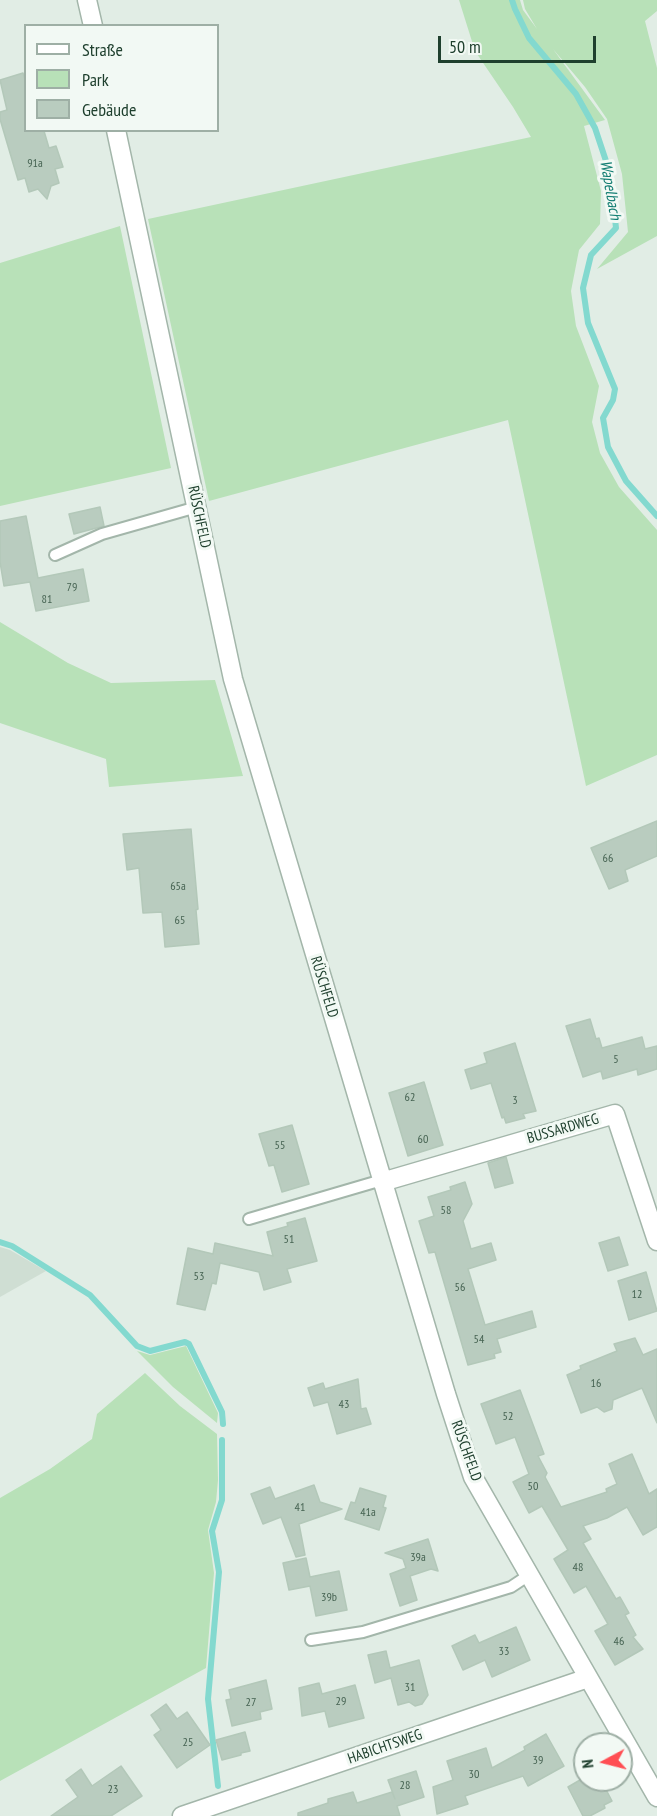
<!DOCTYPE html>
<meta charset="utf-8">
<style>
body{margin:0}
#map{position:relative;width:657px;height:1816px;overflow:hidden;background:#e1ede5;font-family:"PT Sans Narrow",sans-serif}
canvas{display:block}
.legend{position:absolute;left:24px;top:24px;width:195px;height:108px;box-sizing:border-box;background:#f2f9f4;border:2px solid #9eafa5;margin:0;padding:8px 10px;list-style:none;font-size:18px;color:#1f402e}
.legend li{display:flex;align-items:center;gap:12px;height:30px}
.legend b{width:30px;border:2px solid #9eafa5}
.north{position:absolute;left:573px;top:1732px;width:60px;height:60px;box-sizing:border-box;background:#f2f9f4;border:2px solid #9eafa5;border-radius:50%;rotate:263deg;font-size:16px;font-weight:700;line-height:24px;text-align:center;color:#1f402e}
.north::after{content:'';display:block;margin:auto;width:21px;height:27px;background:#ff4e53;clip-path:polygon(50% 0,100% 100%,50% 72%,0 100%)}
.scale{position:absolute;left:438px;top:36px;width:158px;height:27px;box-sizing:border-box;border:3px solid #1f402e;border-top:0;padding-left:8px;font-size:18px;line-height:21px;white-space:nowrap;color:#1f402e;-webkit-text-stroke:4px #f2f9f4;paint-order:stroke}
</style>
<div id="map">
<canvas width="657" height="1816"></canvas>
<ul class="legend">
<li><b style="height:8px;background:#fff"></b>Straße</li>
<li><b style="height:16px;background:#b8e1b8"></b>Park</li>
<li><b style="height:16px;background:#b9ccbf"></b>Gebäude</li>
</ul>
<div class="north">N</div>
<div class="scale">50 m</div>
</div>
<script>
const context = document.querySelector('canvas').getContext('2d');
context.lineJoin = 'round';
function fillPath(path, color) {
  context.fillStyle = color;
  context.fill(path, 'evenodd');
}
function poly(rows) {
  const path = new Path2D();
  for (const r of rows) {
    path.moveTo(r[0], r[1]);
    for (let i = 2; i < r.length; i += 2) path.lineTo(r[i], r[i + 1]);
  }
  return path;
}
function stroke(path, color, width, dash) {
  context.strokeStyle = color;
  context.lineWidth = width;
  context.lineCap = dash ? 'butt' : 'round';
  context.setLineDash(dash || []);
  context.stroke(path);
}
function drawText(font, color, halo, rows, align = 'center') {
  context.font = font + ' "PT Sans Narrow",sans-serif';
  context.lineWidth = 6;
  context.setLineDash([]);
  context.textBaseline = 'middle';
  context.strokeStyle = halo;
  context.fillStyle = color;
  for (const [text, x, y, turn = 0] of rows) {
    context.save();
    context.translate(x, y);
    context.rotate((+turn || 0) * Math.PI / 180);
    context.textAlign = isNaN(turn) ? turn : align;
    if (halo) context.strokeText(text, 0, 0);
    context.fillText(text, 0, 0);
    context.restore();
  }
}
fillPath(poly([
 [0,1247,10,1250,46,1271,0,1297]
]), '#cfded3');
fillPath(poly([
 [459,0,520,0,523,10,537,29,525,9,523,0,657,0,657,11,645,21,657,68,657,236,597,269,628,232,622,174,607,119,585,87,553,49,605,120,584,126,601,191,600,224,579,250,571,291,576,326,599,386,592,422,600,453,619,487,657,530,657,755,586,786,508,420,209,501,148,219,531,137,513,107,475,51],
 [120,226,171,468,0,506,0,263],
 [0,622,68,663,111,683,215,680,243,776,109,787,106,759,0,723],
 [186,1346,218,1413,217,1423,173,1387,137,1351,150,1355],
 [145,1373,180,1406,217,1434,218,1480,216,1502,208,1530,214,1573,206,1668,0,1781,0,1498,50,1469,92,1439,97,1414]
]), '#b8e1b8');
stroke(poly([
 [512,0,515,9,529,38,576,94,595,128,610,173,616,228,591,255,583,288,588,323,615,389,613,400,603,418,608,447,626,481,657,516],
 [0,1242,12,1246,90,1295,137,1346,150,1351,185,1342,189,1344,222,1412,223,1424],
 [218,1786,208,1699,219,1572,212,1531,222,1500,222,1440]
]), '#83d9cf', 6);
const building = poly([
 [23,73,26,83,26,130,44,131,49,148,56,146,63,167,55,169,59,183,51,186,47,199,38,189,29,192,25,178,18,180,0,119,0,112,7,110,0,80,23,73],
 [100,507,104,526,74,534,69,514,100,507],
 [26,516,38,578,83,569,89,601,36,611,30,582,4,586,0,562,0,521,26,516],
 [657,821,657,856,625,870,628,881,609,889,591,848,657,821],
 [191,829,198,909,196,910,199,944,165,947,162,912,143,913,139,868,127,870,123,834,191,829],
 [590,1019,596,1039,599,1038,602,1048,642,1037,645,1049,657,1046,657,1069,638,1075,637,1069,603,1079,601,1071,583,1077,566,1026,590,1019],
 [515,1043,536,1111,523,1114,525,1118,506,1123,504,1117,502,1118,491,1083,471,1089,465,1070,487,1063,484,1053,515,1043],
 [424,1082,443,1145,408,1156,389,1093,424,1082],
 [292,1125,309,1184,282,1192,274,1165,269,1166,259,1134,292,1125],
 [506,1157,513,1183,495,1188,488,1163,506,1157],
 [465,1182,472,1204,463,1221,471,1249,491,1243,496,1260,468,1269,485,1325,532,1311,536,1327,497,1339,501,1352,494,1354,495,1358,468,1365,435,1252,429,1253,419,1221,434,1216,428,1197,451,1190,450,1187,465,1182],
 [305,1218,317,1261,287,1269,291,1282,264,1290,259,1272,220,1263,216,1284,212,1283,205,1310,177,1304,188,1248,213,1254,215,1243,273,1256,267,1232,288,1226,287,1223,305,1218],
 [619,1237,628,1265,608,1271,599,1243,619,1237],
 [646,1272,657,1311,629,1320,618,1281,646,1272],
 [635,1338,643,1355,657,1349,657,1423,642,1388,613,1400,612,1409,604,1412,597,1407,581,1413,567,1375,581,1369,580,1366,617,1351,614,1344,635,1338],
 [358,1379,361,1409,366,1408,371,1424,337,1434,328,1402,314,1406,308,1388,323,1383,325,1389,358,1379],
 [520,1390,544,1454,538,1456,547,1473,545,1477,561,1507,607,1492,606,1489,617,1484,609,1464,632,1454,649,1494,657,1489,657,1527,643,1535,627,1507,607,1518,583,1526,591,1539,583,1543,616,1599,620,1597,629,1613,625,1615,636,1635,633,1637,643,1649,615,1665,595,1631,608,1624,586,1586,574,1593,554,1559,568,1550,542,1506,529,1513,513,1482,529,1474,515,1437,496,1444,481,1404,520,1390],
 [314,1485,320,1502,342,1509,299,1524,305,1555,296,1557,281,1517,263,1524,251,1494,270,1487,275,1499,314,1485],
 [360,1488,386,1496,383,1507,386,1508,379,1530,345,1519,351,1502,355,1503,360,1488],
 [428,1539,438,1571,431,1569,410,1576,417,1600,400,1606,390,1574,406,1568,403,1559,385,1553,428,1539],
 [306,1558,310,1577,339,1571,347,1610,316,1616,310,1586,289,1590,283,1563,306,1558],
 [516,1627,530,1660,492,1677,485,1660,463,1670,452,1646,475,1635,479,1643,516,1627],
 [386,1651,390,1668,419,1660,428,1695,422,1704,415,1706,409,1702,398,1705,391,1678,375,1683,368,1655,386,1651],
 [266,1680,272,1709,260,1712,261,1719,232,1726,226,1700,231,1699,229,1690,266,1680],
 [319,1683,322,1694,355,1685,364,1718,329,1727,325,1711,302,1716,299,1688,319,1683],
 [166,1704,177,1719,187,1712,210,1745,177,1768,154,1735,161,1730,151,1715,166,1704],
 [245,1732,250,1751,241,1753,241,1755,222,1760,216,1740,245,1732],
 [546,1734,564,1766,528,1786,523,1776,465,1796,468,1804,437,1814,433,1787,453,1780,447,1761,486,1748,492,1768,525,1750,524,1747,546,1734],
 [121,1766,142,1796,111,1816,51,1816,78,1797,66,1780,81,1769,92,1786,121,1766],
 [416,1771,424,1797,397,1806,400,1816,298,1816,298,1813,328,1803,328,1799,353,1792,357,1803,392,1792,395,1799,388,1780,416,1771],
 [580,1780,601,1780,612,1801,604,1805,605,1808,590,1816,583,1816,568,1787,580,1780]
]);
fillPath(building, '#b9ccbf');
stroke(building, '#b3c8b9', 1.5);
const service = poly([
 [55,555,102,534,197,507],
 [249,1219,382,1180],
 [311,1640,363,1632,511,1587,529,1575]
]);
const minor = poly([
 [87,0,93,26],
 [116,130,233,679,446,1394,473,1477,657,1797],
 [382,1182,615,1114,657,1241],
 [182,1816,588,1678]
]);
stroke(service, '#a3b6aa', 14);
stroke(minor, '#a3b6aa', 21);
stroke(service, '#fff', 10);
stroke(minor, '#fff', 18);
drawText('12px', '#466352', null, [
 ["91a",35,164],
 ["79",72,588],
 ["81",47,600],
 ["66",608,859],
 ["65a",178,887],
 ["65",180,921],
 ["5",616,1060],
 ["62",410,1098],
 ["3",515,1101],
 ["60",423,1140],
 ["55",280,1146],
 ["58",446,1211],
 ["51",289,1240],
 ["53",199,1277],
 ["56",460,1288],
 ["12",637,1295],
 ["54",479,1340],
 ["16",596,1384],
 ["43",344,1405],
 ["52",508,1417],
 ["50",533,1487],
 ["41",300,1508],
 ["41a",368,1513],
 ["39a",418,1558],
 ["48",578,1568],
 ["39b",329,1598],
 ["46",619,1642],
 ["33",504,1652],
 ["31",410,1688],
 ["29",341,1702],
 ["27",251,1703],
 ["25",188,1743],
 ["39",538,1761],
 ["30",474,1775],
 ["28",405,1786],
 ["23",113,1790]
]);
drawText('15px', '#1f402e', '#f2f9f4', [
 ["RÜSCHFELD",199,517,78],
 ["RÜSCHFELD",324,987,73],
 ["BUSSARDWEG",563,1129,-16],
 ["RÜSCHFELD",466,1451,70],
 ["HABICHTSWEG",385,1747,-19]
]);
drawText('italic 16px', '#127d72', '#f2f9f4', [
 ["Wapelbach",610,190,80]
]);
</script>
